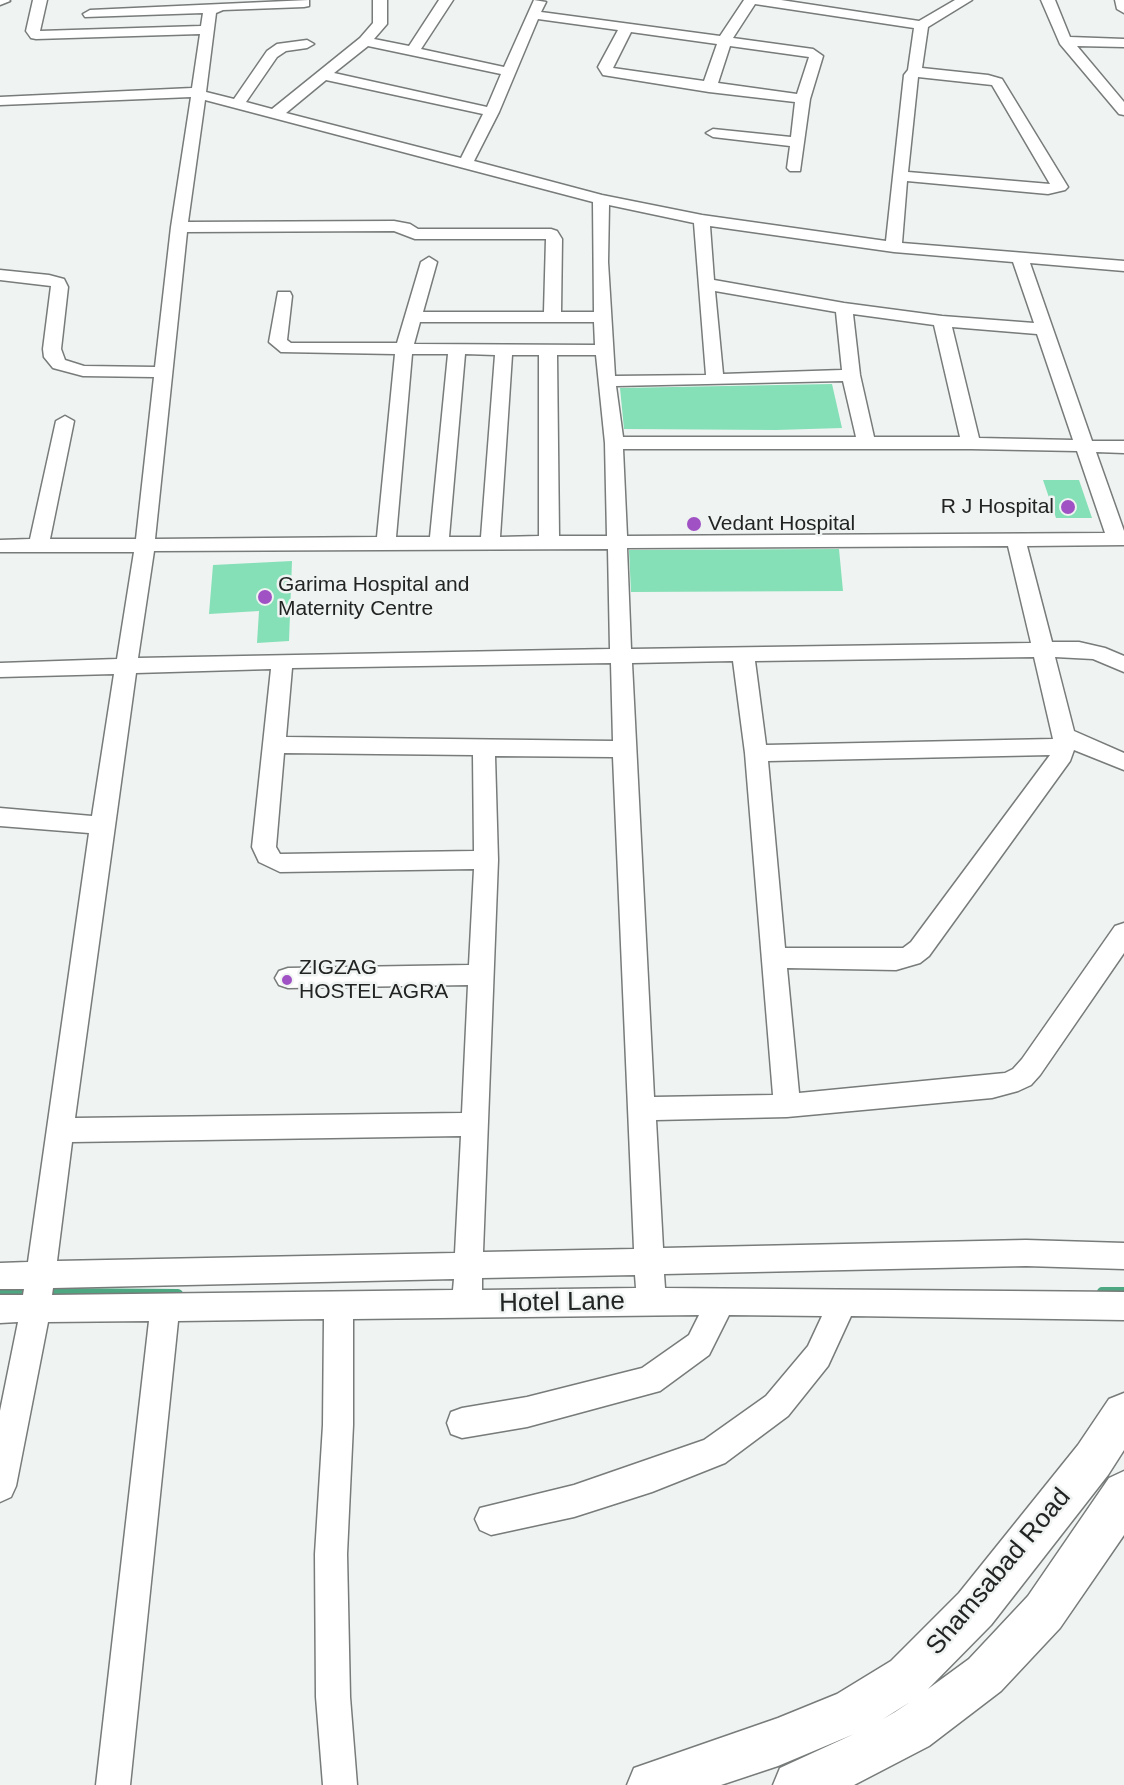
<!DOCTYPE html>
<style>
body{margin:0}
canvas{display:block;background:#eff3f1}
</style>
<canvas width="1124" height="1785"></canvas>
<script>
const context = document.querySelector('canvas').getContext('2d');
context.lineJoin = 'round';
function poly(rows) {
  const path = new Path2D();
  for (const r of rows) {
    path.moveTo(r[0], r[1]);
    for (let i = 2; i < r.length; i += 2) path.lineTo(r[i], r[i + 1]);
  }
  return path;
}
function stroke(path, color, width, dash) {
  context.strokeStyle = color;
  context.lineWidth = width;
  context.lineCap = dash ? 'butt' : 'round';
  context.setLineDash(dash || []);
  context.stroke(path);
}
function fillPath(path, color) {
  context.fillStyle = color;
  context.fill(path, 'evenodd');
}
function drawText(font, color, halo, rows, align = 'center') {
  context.font = font + ' Arial,sans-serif';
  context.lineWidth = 5;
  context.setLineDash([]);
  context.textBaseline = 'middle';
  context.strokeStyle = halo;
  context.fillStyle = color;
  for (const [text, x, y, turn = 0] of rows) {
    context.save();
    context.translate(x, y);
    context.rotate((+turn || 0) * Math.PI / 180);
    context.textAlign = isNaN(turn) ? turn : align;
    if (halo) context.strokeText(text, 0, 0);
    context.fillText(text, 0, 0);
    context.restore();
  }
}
stroke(poly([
 [1102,1292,1124,1292],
 [0,1293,31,1293],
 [43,1293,178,1294]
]), '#4da882', 10);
fillPath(poly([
 [832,384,842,428,776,430,624,429,620,388],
 [1043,480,1079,480,1092,518,1056,518],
 [839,549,843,591,631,592,629,550],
 [292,561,289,641,257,643,259,611,209,614,213,565]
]), '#85e0b7');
const minor = poly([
 [0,0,9,0,10,1,0,5,0,0],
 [33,0,47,0,40,31,201,26,203,13,85,17,83,14,90,10,309,0,309,6,304,7,223,10,216,13,206,92,234,99,267,51,277,44,307,40,314,44,307,48,286,51,277,57,246,102,272,109,360,38,373,23,373,0,387,0,387,24,374,39,409,46,439,0,453,0,421,49,504,67,534,0,546,2,541,12,720,36,744,0,781,0,919,21,955,0,972,0,928,27,922,68,988,75,1002,79,1068,187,1065,190,1048,194,907,181,902,243,1124,261,1124,271,1030,263,1092,441,1124,441,1124,453,1096,452,1124,531,1124,545,1027,546,1052,642,1079,642,1105,648,1124,656,1124,672,1093,659,1055,657,1074,731,1124,753,1124,770,1074,750,1070,761,929,956,920,963,896,970,787,968,799,1093,1005,1073,1013,1069,1022,1059,1115,926,1124,923,1124,953,1040,1075,1031,1085,1018,1091,992,1098,787,1117,656,1120,663,1248,1026,1240,1124,1243,1124,1269,1026,1266,664,1274,665,1288,1124,1292,1124,1320,851,1316,828,1366,788,1416,725,1463,652,1492,574,1517,491,1535,480,1530,475,1519,480,1508,574,1485,704,1440,766,1396,808,1346,822,1316,729,1315,709,1355,660,1391,527,1427,462,1438,451,1434,447,1423,451,1412,462,1408,527,1397,642,1368,689,1335,699,1315,353,1319,353,1425,347,1554,350,1697,357,1785,323,1785,316,1697,315,1554,323,1425,324,1319,178,1321,130,1785,96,1785,149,1321,48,1322,16,1486,11,1497,0,1502,0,1411,18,1322,0,1323,0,1295,23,1295,24,1289,0,1289,0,1263,28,1262,89,833,0,826,0,808,92,816,114,674,0,677,0,663,117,659,134,552,0,552,0,540,30,539,56,421,65,416,74,421,50,539,136,539,154,377,83,376,53,368,44,357,43,349,51,286,0,280,0,270,49,275,64,279,68,287,61,349,65,360,84,366,155,367,171,227,191,97,0,105,0,97,192,88,200,34,36,39,31,38,26,31,33,0],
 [755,4,914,28,908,70,904,75,886,241,702,215,602,195,474,161,499,112,538,19,618,30,598,67,603,75,709,92,795,102,791,137,713,129,706,133,713,137,790,146,787,168,790,171,800,171,810,99,823,56,813,49,733,38,755,4],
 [631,32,717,44,704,81,613,68,631,32],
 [368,46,501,74,487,107,334,73,368,46],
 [730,46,809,57,797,94,718,83,730,46],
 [918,77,992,85,1050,184,908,172,918,77],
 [326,80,483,114,461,158,286,113,326,80],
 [205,100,593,202,594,312,561,312,562,239,557,231,551,229,418,229,410,224,394,221,188,222,205,100],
 [609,205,694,223,706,375,615,376,608,262,609,205],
 [710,226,894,252,1013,262,1034,323,942,316,844,303,714,280,710,226],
 [394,231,415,239,546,239,544,312,423,312,437,262,429,257,421,262,397,343,291,343,287,340,292,296,290,292,278,292,269,342,281,352,395,354,377,537,155,539,187,232,394,231],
 [715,291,836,312,842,370,723,374,715,291],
 [853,314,934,325,960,437,874,437,860,375,853,314],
 [420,322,594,322,595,345,414,344,420,322],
 [952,327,1037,334,1073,440,979,438,952,327],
 [412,354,448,354,430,537,396,537,412,354],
 [465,354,495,355,481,537,449,537,465,354],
 [512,355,539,355,539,536,500,537,512,355],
 [557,355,596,355,605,443,607,536,559,536,557,355],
 [843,381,856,437,623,437,616,386,843,381],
 [623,449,971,449,1077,451,1105,533,627,536,623,449],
 [1008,546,1031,643,631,649,627,548,1008,546],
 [608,549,610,649,138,658,154,551,608,549],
 [1034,657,1053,739,766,745,755,661,1034,657],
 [733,661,745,753,773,1095,654,1097,632,663,733,661],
 [611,663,613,741,286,737,292,668,611,663],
 [271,669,252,847,259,862,280,872,474,869,469,965,288,968,279,971,275,978,279,985,288,988,468,985,462,1113,75,1118,136,673,271,669],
 [284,753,473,755,474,851,280,854,276,847,284,753],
 [1050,755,911,942,903,948,785,948,768,761,1050,755],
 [495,756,613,757,634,1249,483,1252,498,860,495,756],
 [461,1136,455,1253,57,1261,72,1142,461,1136],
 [635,1275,636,1288,482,1290,482,1278,635,1275],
 [454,1279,453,1290,52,1295,53,1288,454,1279],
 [1041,0,1055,0,1070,37,1124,39,1124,47,1077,46,1124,102,1124,115,1119,114,1060,44,1041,0],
 [1115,0,1124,0,1124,13,1117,9,1115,0]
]);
const secondary = poly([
 [1124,1393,1124,1450,1108,1475,991,1625,928,1689,969,1659,1028,1596,1109,1478,1124,1471,1124,1535,1060,1628,1001,1691,929,1746,854,1785,773,1785,780,1768,854,1734,778,1766,721,1785,627,1785,634,1768,778,1718,837,1694,891,1661,959,1593,1078,1445,1109,1399,1124,1393],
 [910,1702,895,1712,883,1719,910,1702]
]);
stroke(minor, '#777b79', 3);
stroke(secondary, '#777b79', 3);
fillPath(minor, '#fff');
fillPath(secondary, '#fff');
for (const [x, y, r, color] of [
 [1068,507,8,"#a052c4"],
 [694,524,8,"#a052c4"],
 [265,597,8,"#a052c4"],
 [287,980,6,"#a052c4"]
]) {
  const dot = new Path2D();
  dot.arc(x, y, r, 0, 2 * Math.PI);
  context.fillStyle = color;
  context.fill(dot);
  stroke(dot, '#eff3f1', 2);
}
drawText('21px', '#222423', '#eff3f1', [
 ["R J Hospital",1054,507,"right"],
 ["Vedant Hospital",708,524],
 ["Garima Hospital and",278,585],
 ["Maternity Centre",278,609],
 ["ZIGZAG",299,968],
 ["HOSTEL AGRA",299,992]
], 'left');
drawText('26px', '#222423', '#eff3f1', [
 ["Hotel Lane",562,1303,-1],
 ["Shamsabad Road",999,1572,-50]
]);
</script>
